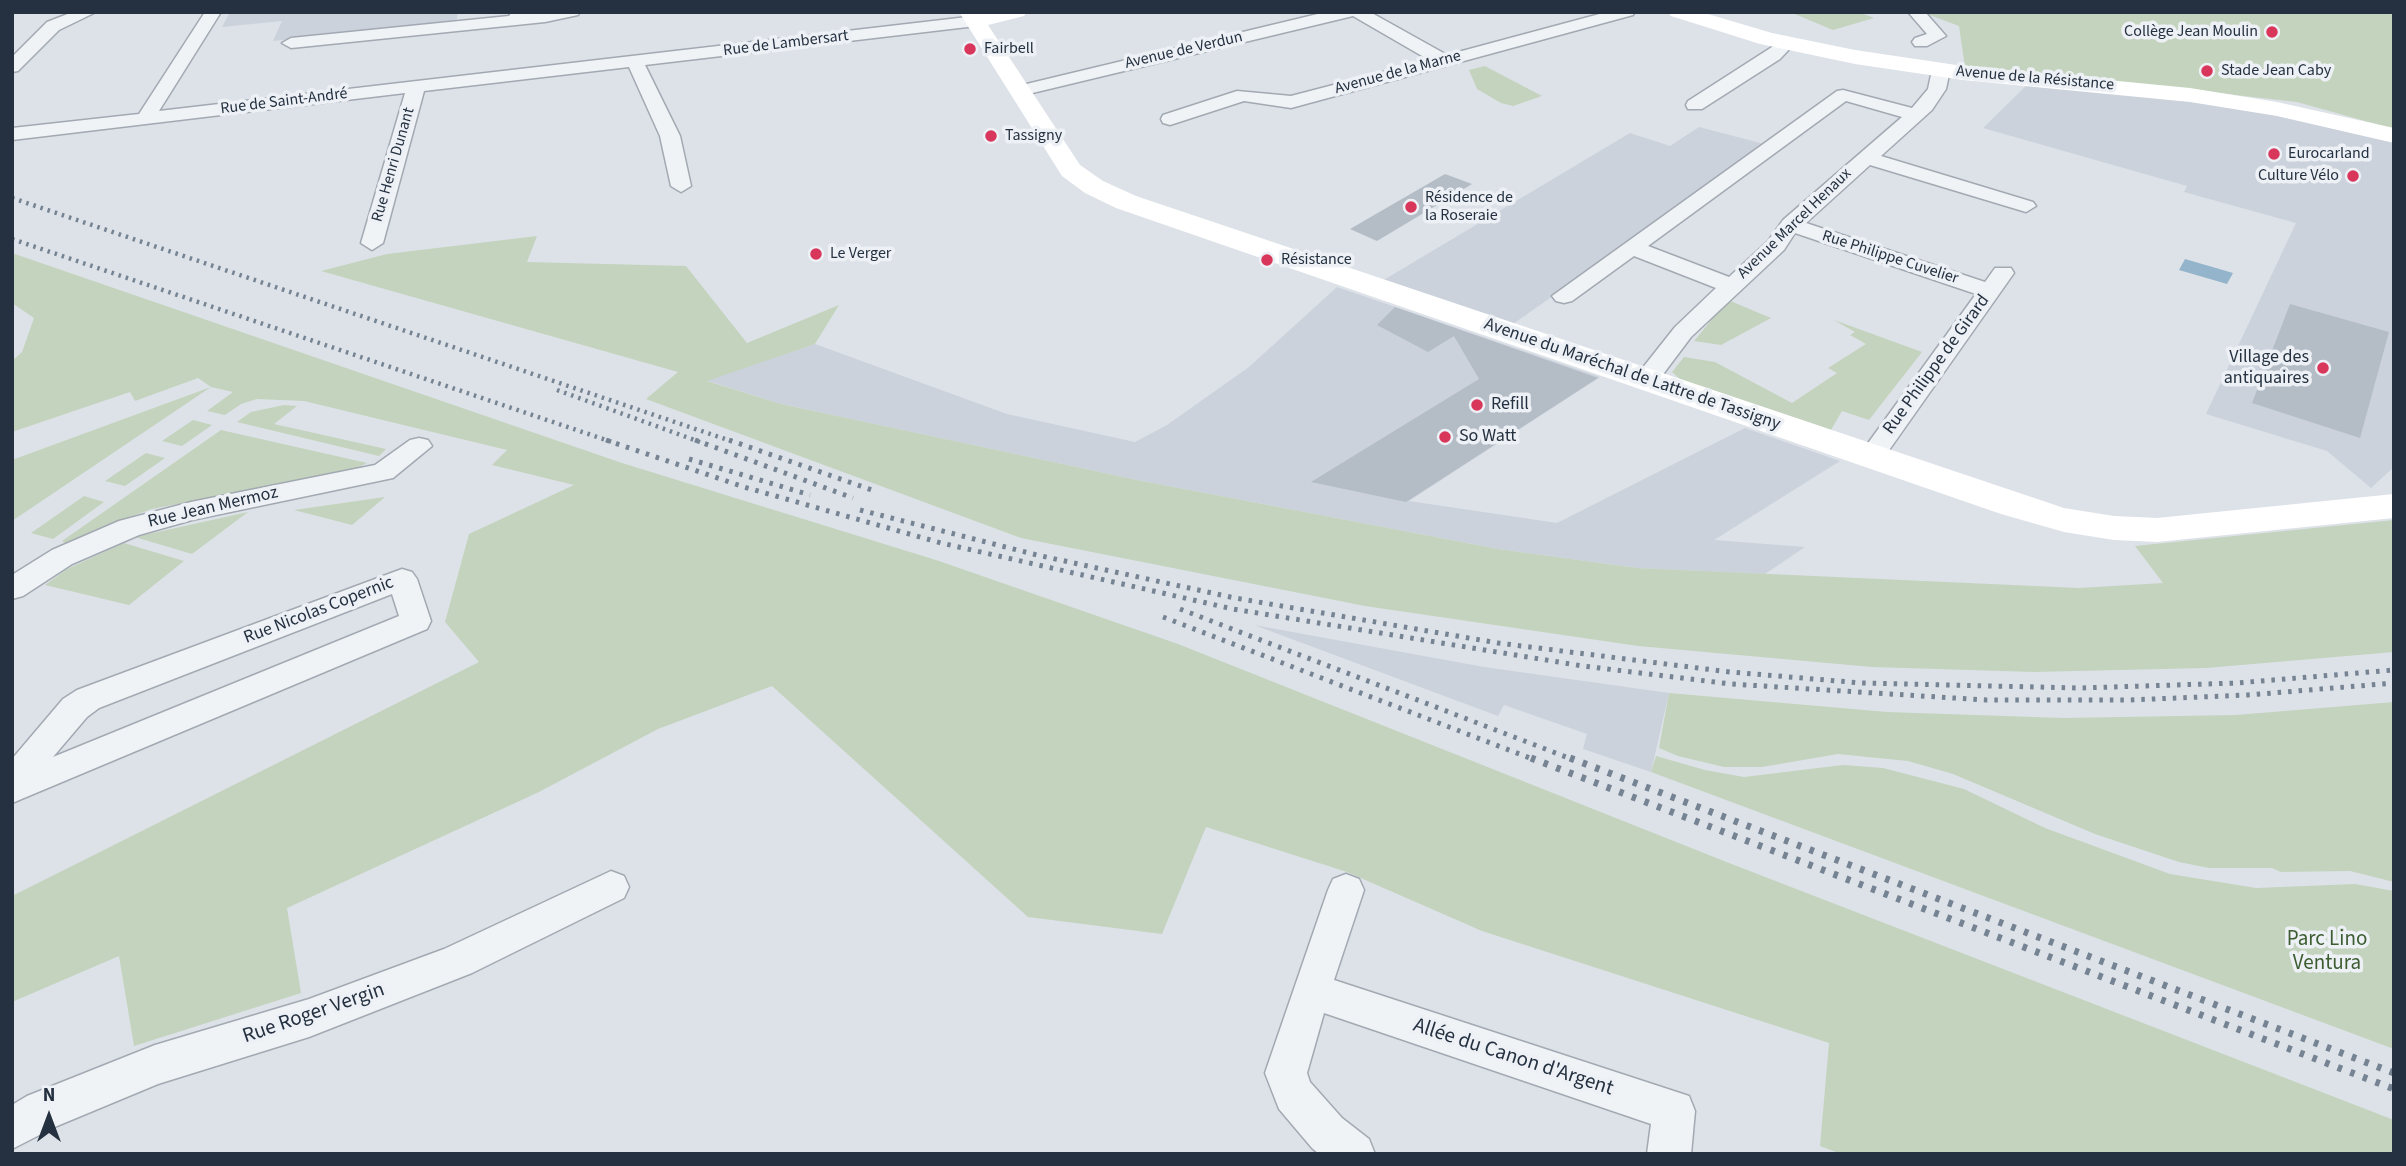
<!DOCTYPE html>
<meta charset="utf-8">
<style>
body{margin:0}
#map{position:relative;width:2406px;height:1166px;overflow:hidden;background:#dde2e8;font-family:"Source Sans 3",sans-serif}
canvas{display:block}
.frame{position:absolute;inset:0;border:14px solid #253140;pointer-events:none}
.north{position:absolute;left:14px;top:1082px;width:70px;height:70px;-webkit-text-stroke:5px #edf1f6;paint-order:stroke;rotate:0deg;font-size:19px;font-weight:700;line-height:28px;text-align:center;color:#253140}
.north::after{content:'';display:block;margin:auto;width:24px;height:32px;background:#253140;clip-path:polygon(50% 0,100% 100%,50% 72%,0 100%)}
</style>
<div id="map">
<canvas width="2406" height="1166"></canvas>
<div class="frame"></div>
<div class="north">N</div>
</div>
<script>
const context = document.querySelector('canvas').getContext('2d');
context.lineJoin = 'round';
function fillPath(path, color) {
  context.fillStyle = color;
  context.fill(path, 'evenodd');
}
function poly(rows) {
  const path = new Path2D();
  for (const r of rows) {
    path.moveTo(r[0], r[1]);
    for (let i = 2; i < r.length; i += 2) path.lineTo(r[i], r[i + 1]);
  }
  return path;
}
function stroke(path, color, width, dash) {
  context.strokeStyle = color;
  context.lineWidth = width;
  context.lineCap = dash ? 'butt' : 'round';
  context.setLineDash(dash || []);
  context.stroke(path);
}
function drawText(font, color, halo, rows, align = 'center') {
  context.font = font + ' "Source Sans 3",sans-serif';
  context.lineWidth = 7;
  context.setLineDash([]);
  context.textBaseline = 'middle';
  context.strokeStyle = halo;
  context.fillStyle = color;
  for (const [text, x, y, turn = 0] of rows) {
    context.save();
    context.translate(x, y);
    context.rotate((+turn || 0) * Math.PI / 180);
    context.textAlign = isNaN(turn) ? turn : align;
    if (halo) context.strokeText(text, 0, 0);
    context.fillText(text, 0, 0);
    context.restore();
  }
}
fillPath(poly([
 [230,12,458,12,456,22,273,41,282,21,222,27],
 [2029,83,2108,90,2255,111,2394,141,2394,467,2371,488,2327,451,2206,414,2296,223,2184,192,2187,186,1983,128],
 [1699,127,1768,145,1513,324,1382,281,1630,133,1670,146],
 [1337,287,1600,377,1409,501,1557,523,1745,428,1840,461,1714,540,1805,547,1765,574,1637,568,1498,549,1137,480,781,404,705,380,815,344,1007,414,1135,442,1167,425,1249,367],
 [1254,625,1484,667,1669,693,1651,772,1583,749,1587,734,1504,705,1498,716]
]), '#cbd2db');
fillPath(poly([
 [1790,12,1859,12,1874,18,1833,30],
 [1932,12,2394,12,2394,129,2297,102,2034,72,1965,67,1959,26,1927,14],
 [1485,66,1502,75,1542,96,1513,106,1501,103,1477,89,1469,70],
 [537,236,527,262,686,266,747,343,839,305,815,344,707,381,781,404,1137,480,1498,549,1637,568,2079,588,2163,583,2135,546,2394,520,2394,652,2206,668,2034,672,1872,667,1638,646,1365,606,1021,538,646,399,678,372,321,271,387,254],
 [12,253,622,463,936,560,1178,644,1729,863,2394,1120,2394,1154,1841,1154,1820,1146,1829,1043,1482,931,1347,872,1206,827,1162,934,1028,917,772,686,658,729,539,792,287,908,301,993,134,1046,119,956,12,1002,12,896,479,662,445,622,469,534,574,485,492,465,507,450,304,401,257,399,241,404,225,415,207,411,233,392,211,387,12,521,12,460,211,387,198,378,135,401,130,392,12,432,12,361,22,352,34,318,12,303],
 [1728,300,1771,318,1721,345,1694,341],
 [1834,320,1922,352,1869,420,1842,411,1831,430,1680,379,1672,372,1684,357,1715,362,1792,403,1837,373,1828,368,1866,344,1850,335,1855,332],
 [284,405,297,406,274,424,386,449,379,456,237,422,251,412],
 [193,420,212,425,182,446,162,441],
 [221,430,367,463,355,469,152,509,99,528,66,544,62,541],
 [146,453,165,458,125,486,105,481],
 [84,496,104,502,53,539,31,533],
 [385,497,352,525,294,510],
 [248,512,192,554,135,537],
 [124,543,184,561,129,605,45,585,67,569],
 [1669,693,1887,712,2064,718,2236,715,2394,702,2394,882,2350,871,2281,872,2272,868,2209,868,2179,862,2095,834,1953,774,1908,761,1838,754,1762,767,1724,767,1678,756,1659,748],
 [1656,756,1705,770,1744,777,1843,765,1883,768,1964,789,2045,828,2170,874,2256,888,2355,884,2394,891,2394,1049,1651,772]
]), '#c4d3bd');
fillPath(poly([
 [2185,259,2233,273,2227,284,2179,270]
]), '#94b4cc');
fillPath(poly([
 [1445,174,1472,184,1377,241,1350,229],
 [2290,304,2389,332,2360,438,2252,403],
 [1395,307,1598,378,1406,502,1311,482,1479,379,1454,336,1428,352,1377,325]
]), '#b4bcc6');
const street = poly([
 [73,12,96,12,59,30,18,71,12,72,12,57,47,22,73,12],
 [205,12,221,12,159,111,976,16,984,21,976,26,645,65,680,136,691,186,681,192,671,186,660,136,629,67,424,91,383,243,372,250,361,243,405,93,12,140,12,128,139,114,205,12],
 [512,12,580,12,578,15,545,22,291,48,282,43,291,38,509,16,512,12],
 [1326,12,1370,12,1447,55,1607,12,1635,12,1633,15,1291,108,1244,101,1170,125,1163,123,1161,119,1163,115,1237,91,1291,96,1429,60,1353,16,1020,96,1011,91,1014,87,1326,12],
 [1908,12,1925,12,1946,36,1927,46,1915,46,1912,42,1915,38,1927,34,1908,12],
 [1786,38,1795,43,1780,59,1702,109,1688,109,1686,105,1688,101,1786,38],
 [1941,65,1950,70,1946,89,1932,110,1881,156,2033,202,2036,206,2026,212,1870,165,1806,223,1985,282,1995,268,2011,268,2014,273,1880,463,1871,465,1862,463,1858,457,1976,294,1795,233,1784,250,1691,337,1655,385,1646,387,1637,385,1634,380,1637,375,1675,327,1716,288,1634,256,1572,301,1564,303,1556,301,1552,296,1837,91,1843,90,1912,108,1928,89,1932,70,1941,65],
 [1846,101,1902,117,1783,220,1768,241,1729,277,1648,246,1846,101],
 [419,438,428,440,432,446,393,478,192,520,139,535,72,564,23,596,12,599,12,575,52,550,119,521,191,502,375,465,410,440,419,438],
 [402,569,412,572,417,579,431,621,427,629,12,803,12,759,63,699,77,690,402,569],
 [392,594,399,616,53,757,87,717,99,708,392,594],
 [611,871,624,876,629,887,624,898,472,973,309,1037,158,1084,57,1126,12,1149,12,1105,27,1096,155,1045,309,999,444,949,611,871],
 [1346,874,1359,879,1364,890,1334,980,1689,1096,1695,1111,1691,1154,1647,1154,1651,1124,1324,1013,1307,1073,1310,1082,1342,1118,1369,1139,1375,1154,1319,1154,1312,1148,1279,1109,1265,1073,1328,890,1333,879,1346,874]
]);
stroke(street, '#a2a9b2', 3);
fillPath(street, '#f0f3f6');
fillPath(poly([
 [959,12,1027,12,1024,16,988,25,1080,165,1103,181,1136,196,2064,508,2114,516,2157,518,2394,494,2394,518,2157,542,2114,540,2064,532,2001,514,1116,208,1085,193,1062,176,959,12],
 [1668,12,1701,12,1772,33,1855,50,1963,66,2190,88,2277,102,2394,128,2394,143,2277,116,2190,102,1963,80,1855,64,1760,44,1671,16,1668,12]
]), '#fff');
stroke(poly([
 [12,198,734,442],
 [12,239,612,442],
 [557,390,700,442]
]), '#758393', 4.5, [2.5, 5]);
stroke(poly([
 [606,440,744,487,941,543,1233,609,1583,666,1731,684,1986,700,2129,700,2248,695,2394,683],
 [695,440,853,498],
 [729,440,872,490],
 [689,459,810,495],
 [860,510,1037,555,1235,598,1498,643,1730,672,1862,683,2080,688,2237,683,2394,670],
 [1180,609,1574,760],
 [1163,617,1535,760]
]), '#758393', 5, [3.5, 7]);
stroke(poly([
 [1531,758,2394,1089],
 [1570,758,2394,1073]
]), '#758393', 7, [4.5, 9]);
for (const [x, y, r, color] of [
 [2272,32,7,"#d9365b"],
 [970,49,7,"#d9365b"],
 [2207,71,7,"#d9365b"],
 [991,136,7,"#d9365b"],
 [2274,154,7,"#d9365b"],
 [2353,176,7,"#d9365b"],
 [1411,207,7,"#d9365b"],
 [816,254,7,"#d9365b"],
 [1267,260,7,"#d9365b"],
 [2323,368,7,"#d9365b"],
 [1477,405,7,"#d9365b"],
 [1445,437,7,"#d9365b"]
]) {
  const dot = new Path2D();
  dot.arc(x, y, r, 0, 2 * Math.PI);
  context.fillStyle = color;
  context.fill(dot);
  stroke(dot, '#edf1f6', 2.5);
}
drawText('16px', '#253140', '#edf1f6', [
 ["Collège Jean Moulin",2258,32,"right"],
 ["Fairbell",984,49],
 ["Stade Jean Caby",2221,71],
 ["Tassigny",1005,136],
 ["Eurocarland",2288,154],
 ["Culture Vélo",2339,176,"right"],
 ["Résidence de",1425,198],
 ["la Roseraie",1425,216],
 ["Le Verger",830,254],
 ["Résistance",1281,260]
], 'left');
drawText('16px', '#253140', '#edf1f6', [
 ["Rue de Lambersart",786,44,-7],
 ["Avenue de Verdun",1184,51,-13],
 ["Avenue de la Marne",1398,73,-15],
 ["Avenue de la Résistance",2035,79,5],
 ["Rue de Saint-André",284,102,-7],
 ["Rue Henri Dunant",394,165,-74],
 ["Avenue Marcel Henaux",1795,224,-44],
 ["Rue Philippe Cuvelier",1890,258,18]
]);
drawText('18px', '#253140', '#edf1f6', [
 ["Village des",2309,358,"right"],
 ["antiquaires",2309,379,"right"],
 ["Refill",1491,405],
 ["So Watt",1459,437]
], 'left');
drawText('18px', '#253140', '#edf1f6', [
 ["Rue Philippe de Girard",1937,365,-54],
 ["Avenue du Maréchal de Lattre de Tassigny",1632,375,19],
 ["Rue Jean Mermoz",213,508,-13],
 ["Rue Nicolas Copernic",319,611,-21]
]);
drawText('21px', '#3d5d31', '#edf1f6', [
 ["Parc Lino",2327,940],
 ["Ventura",2327,964]
]);
drawText('21px', '#253140', '#edf1f6', [
 ["Rue Roger Vergin",314,1014,-19],
 ["Allée du Canon d'Argent",1513,1058,18]
]);
</script>
